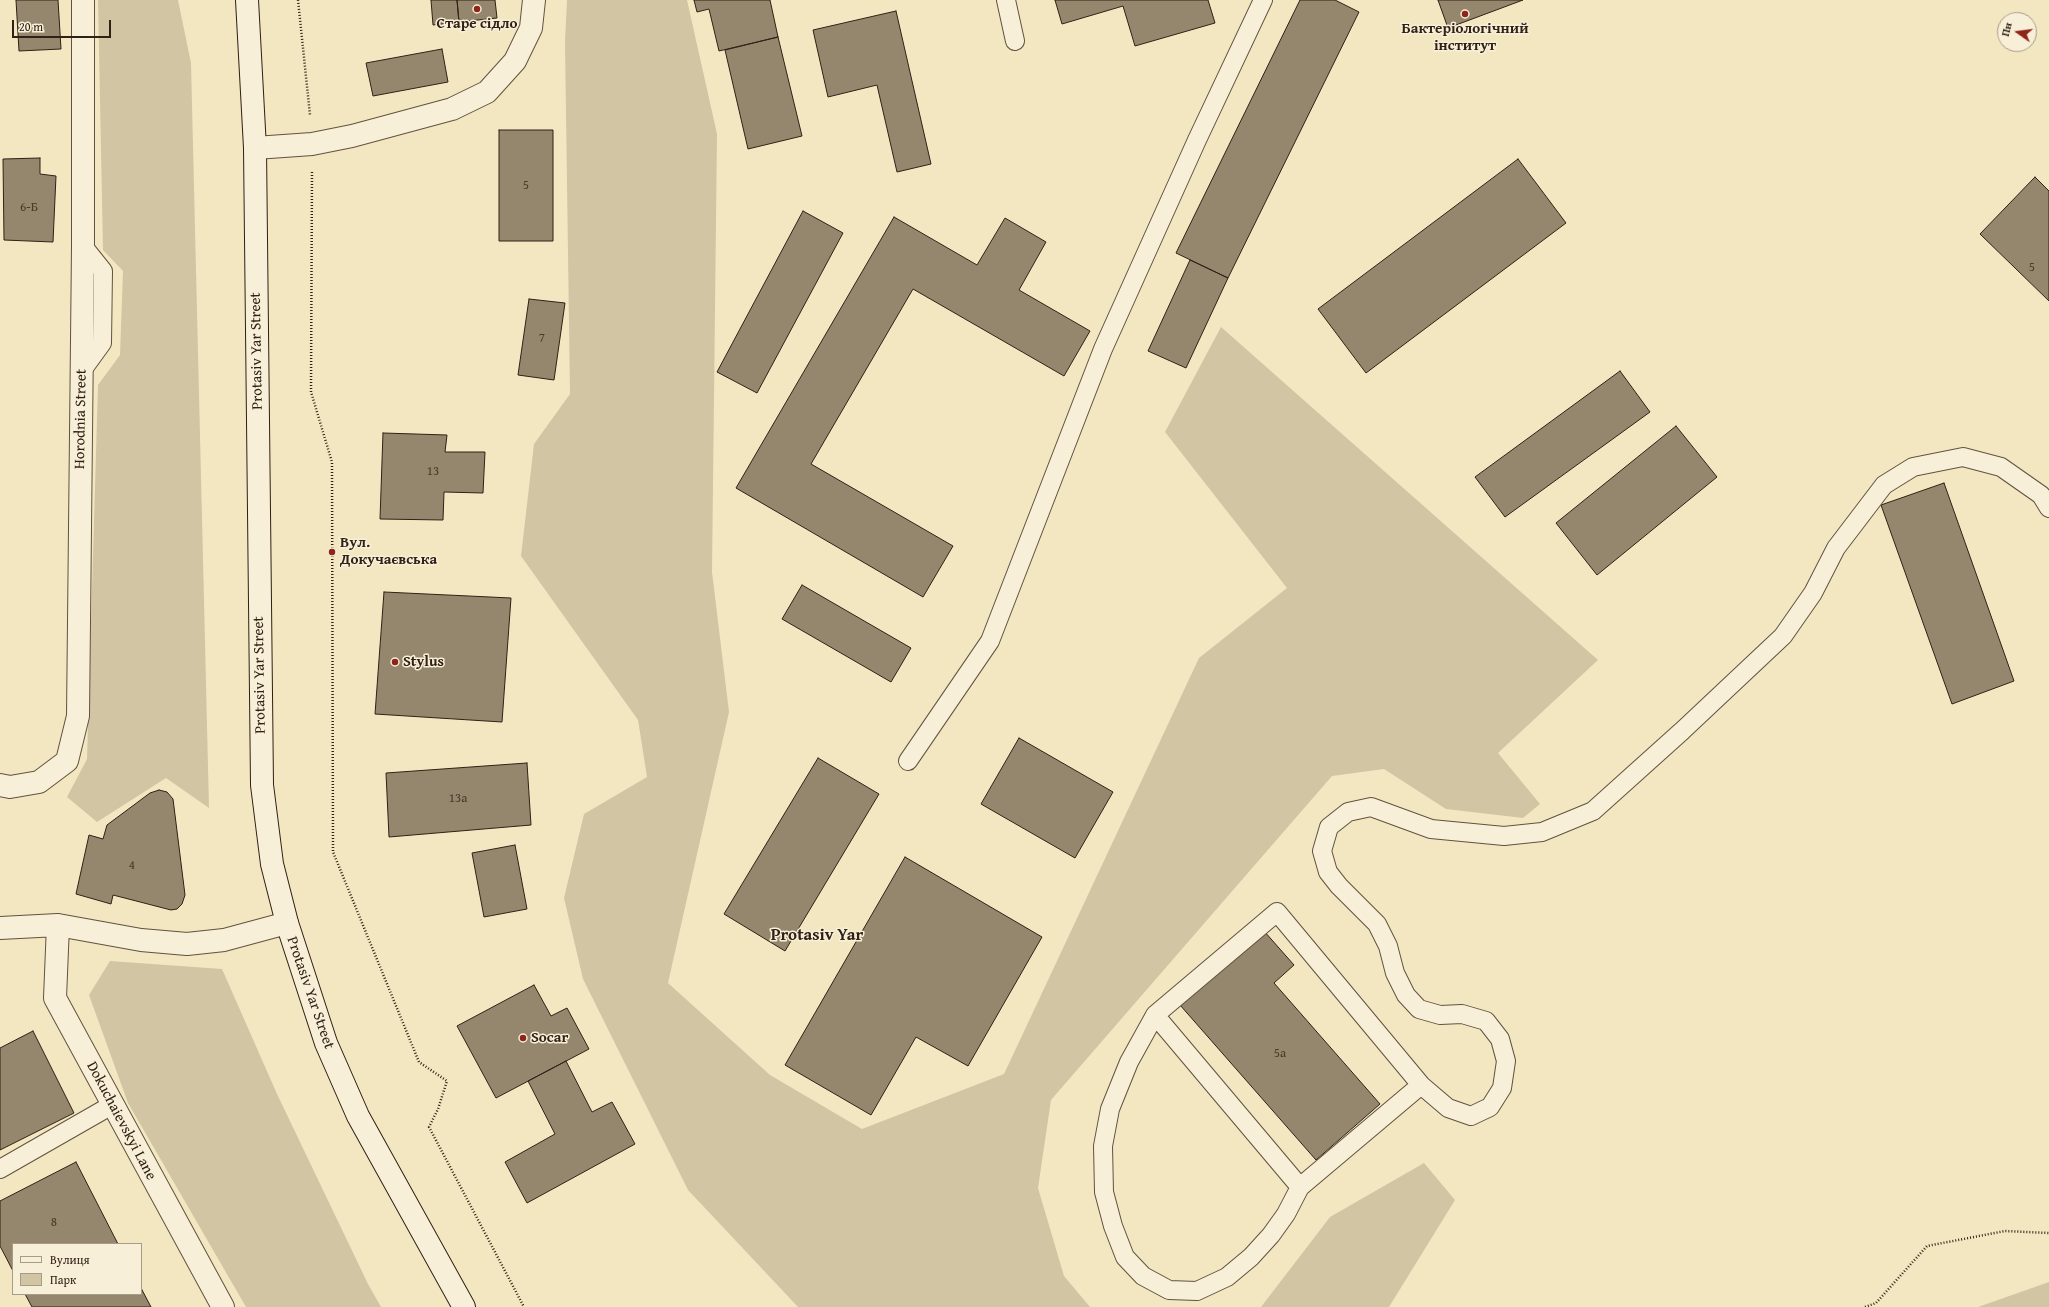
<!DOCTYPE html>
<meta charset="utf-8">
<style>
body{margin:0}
#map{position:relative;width:2049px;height:1307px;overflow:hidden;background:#f3e7c1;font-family:"Gentium Book Plus",serif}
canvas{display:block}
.legend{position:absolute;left:12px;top:1243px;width:130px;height:52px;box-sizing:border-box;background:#f7efd7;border:1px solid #a79c89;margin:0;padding:5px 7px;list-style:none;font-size:12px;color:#302015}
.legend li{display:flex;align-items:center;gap:8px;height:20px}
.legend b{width:20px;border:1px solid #a79c89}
.north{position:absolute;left:1997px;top:12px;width:40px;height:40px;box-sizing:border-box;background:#f7efd7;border:1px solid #a79c89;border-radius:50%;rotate:284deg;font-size:11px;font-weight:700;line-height:16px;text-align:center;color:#302015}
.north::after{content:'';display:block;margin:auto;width:14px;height:18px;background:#8f2418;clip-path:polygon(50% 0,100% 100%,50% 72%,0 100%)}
.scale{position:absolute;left:12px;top:20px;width:99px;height:18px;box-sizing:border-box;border:2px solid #302015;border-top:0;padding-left:5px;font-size:12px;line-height:14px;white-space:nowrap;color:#302015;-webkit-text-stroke:3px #f7efd7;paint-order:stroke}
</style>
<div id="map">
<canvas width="2049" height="1307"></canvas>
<ul class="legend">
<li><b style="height:5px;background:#f7efd7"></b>Вулиця</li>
<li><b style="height:11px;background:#d2c5a4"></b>Парк</li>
</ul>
<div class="north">Пн</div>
<div class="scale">20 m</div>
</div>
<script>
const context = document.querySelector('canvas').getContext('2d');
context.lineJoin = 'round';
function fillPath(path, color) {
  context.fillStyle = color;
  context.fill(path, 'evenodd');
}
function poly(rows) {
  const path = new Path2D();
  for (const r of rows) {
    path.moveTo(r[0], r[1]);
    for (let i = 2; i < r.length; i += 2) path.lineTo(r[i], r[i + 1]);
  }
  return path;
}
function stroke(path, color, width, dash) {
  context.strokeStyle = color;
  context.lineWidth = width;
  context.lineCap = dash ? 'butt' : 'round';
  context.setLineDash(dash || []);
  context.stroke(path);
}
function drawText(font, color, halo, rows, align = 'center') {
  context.font = font + ' "Gentium Book Plus",serif';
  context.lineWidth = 3;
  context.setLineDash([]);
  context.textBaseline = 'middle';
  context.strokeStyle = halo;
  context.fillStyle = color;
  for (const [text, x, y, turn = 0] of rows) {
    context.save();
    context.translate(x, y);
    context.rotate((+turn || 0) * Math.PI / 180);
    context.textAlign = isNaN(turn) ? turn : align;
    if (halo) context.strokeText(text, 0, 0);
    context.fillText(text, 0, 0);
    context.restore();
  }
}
fillPath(poly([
 [98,0,178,0,191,63,209,808,166,778,97,822,67,797,87,759,98,385,120,355,123,271,103,250],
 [567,0,687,0,717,134,712,572,729,712,668,983,770,1075,862,1129,1004,1074,1199,658,1287,588,1165,432,1221,327,1598,660,1498,753,1540,804,1523,818,1446,809,1384,769,1332,776,1051,1100,1038,1188,1064,1276,1090,1307,798,1307,688,1190,583,979,564,898,584,814,647,777,638,720,521,556,534,444,570,394,565,42],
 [110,961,222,969,277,1094,368,1284,381,1307,246,1307,128,1103,89,995],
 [1424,1163,1455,1200,1389,1307,1261,1307,1330,1217],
 [2049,1282,2049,1307,1978,1307]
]), '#d2c5a4');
const building = poly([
 [16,0,58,0,61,49,19,51,16,0],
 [431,0,457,0,459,22,433,25,431,0],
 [457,0,495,0,497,18,459,22,457,0],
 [694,0,770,0,778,37,719,51,709,9,697,12,694,0],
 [1055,0,1208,0,1215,23,1135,46,1123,6,1062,24,1055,0],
 [1300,0,1335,0,1359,12,1228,278,1176,253,1300,0],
 [1438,0,1523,0,1448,28,1438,0],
 [896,11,931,164,897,172,877,85,828,97,813,30,896,11],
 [778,37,802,136,748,149,725,50,778,37],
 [442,49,448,82,373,96,366,63,442,49],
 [499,130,553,130,553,241,499,241,499,130],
 [40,158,40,174,56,176,53,242,4,240,3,159,40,158],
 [1518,159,1566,223,1366,373,1318,309,1518,159],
 [2035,177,2049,191,2049,301,1980,234,2035,177],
 [803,211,843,233,757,393,717,372,803,211],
 [894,217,977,265,1005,218,1046,242,1019,290,1090,331,1064,376,913,289,811,464,953,546,923,597,736,488,894,217],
 [1190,260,1228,278,1186,368,1148,351,1190,260],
 [529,299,565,303,554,380,518,375,529,299],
 [1620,371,1650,412,1505,517,1475,477,1620,371],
 [1676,426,1717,477,1597,575,1556,523,1676,426],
 [383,433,447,435,445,452,485,452,483,493,444,492,443,520,380,519,383,433],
 [1944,483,2014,681,1952,704,1881,505,1944,483],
 [802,585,911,648,891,682,782,619,802,585],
 [384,592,511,598,502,722,375,714,384,592],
 [1019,738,1113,792,1075,858,981,804,1019,738],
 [818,758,879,794,785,951,724,914,818,758],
 [527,763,531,825,389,837,386,773,527,763],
 [159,790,167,792,173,799,185,895,182,904,177,909,171,910,113,895,111,904,76,894,89,835,103,839,107,825,150,793,159,790],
 [515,845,527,909,484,917,472,853,515,845],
 [905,857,1042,937,968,1066,916,1037,871,1115,785,1065,905,857],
 [1264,931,1294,965,1274,983,1380,1104,1316,1160,1180,1005,1264,931],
 [534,985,551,1016,567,1008,589,1049,496,1098,457,1026,534,985],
 [33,1031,74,1113,0,1150,0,1048,33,1031],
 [566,1061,592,1112,612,1102,635,1144,527,1203,505,1162,555,1134,528,1081,566,1061],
 [76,1162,118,1244,13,1244,13,1271,0,1246,0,1201,76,1162],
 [141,1288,151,1307,32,1307,25,1294,141,1294,141,1288]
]);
fillPath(building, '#95876e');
stroke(building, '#302015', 1);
const lane = poly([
 [1006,0,1015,41],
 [81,372,102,343,103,271,83,246],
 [908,761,990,641,1103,349,1197,140,1263,0],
 [1277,912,1421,1085,1300,1187,1155,1015,1277,912],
 [1155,1015,1129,1062,1110,1109,1103,1146,1104,1192,1113,1226,1125,1257,1143,1276,1169,1290,1197,1291,1227,1277,1251,1257,1271,1235,1286,1214,1300,1187],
 [1421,1085,1448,1108,1471,1116,1490,1107,1502,1088,1506,1061,1500,1039,1486,1021,1462,1014,1440,1015,1419,1009,1406,995,1395,973,1388,946,1377,924,1339,886,1328,872,1322,851,1329,827,1348,812,1371,807,1431,829,1504,836,1542,832,1593,811,1682,731,1783,636,1813,593,1836,548,1884,485,1913,467,1963,457,2001,467,2041,495,2049,508],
 [0,1169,112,1105]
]);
const street = poly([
 [255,148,312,144,352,136,452,109,487,92,515,61,531,28,534,0],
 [0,785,10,787,39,782,67,761,78,716,83,246,83,0],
 [58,925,55,998,223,1307],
 [0,928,58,925,141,940,187,944,224,940,287,923]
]);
const secondary = poly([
 [247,0,255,148,262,785,272,864,287,923,326,1043,358,1116,464,1307]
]);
stroke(lane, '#615240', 20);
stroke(street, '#615240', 24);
stroke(secondary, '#302015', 24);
stroke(poly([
 [298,0,310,115],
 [312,172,311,392,332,462,333,852,419,1062,447,1081,438,1109,429,1127,524,1307],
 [1865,1307,1876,1303,1927,1246,2005,1231,2049,1233]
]), '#302015', 2.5, [1, 2]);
stroke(lane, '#f7efd7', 18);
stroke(street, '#f7efd7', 22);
stroke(secondary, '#f7efd7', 22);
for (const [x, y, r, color] of [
 [477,9,4,"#8f2418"],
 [1465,14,4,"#8f2418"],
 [332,552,4,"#8f2418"],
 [395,662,4,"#8f2418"],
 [523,1038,4,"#8f2418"]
]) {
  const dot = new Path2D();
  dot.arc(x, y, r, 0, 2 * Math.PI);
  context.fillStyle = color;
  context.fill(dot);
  stroke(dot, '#f7efd7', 1.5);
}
drawText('13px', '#493a2b', null, [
 ["5",526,186],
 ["6-Б",29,208],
 ["5",2032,268],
 ["7",542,339],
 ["13",433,472],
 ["13а",458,799],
 ["4",132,866],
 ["5а",1280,1054],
 ["8",54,1223]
]);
drawText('bold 15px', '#302015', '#f7efd7', [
 ["Старе сідло",477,24,"center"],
 ["Бактеріологічний",1465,29,"center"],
 ["інститут",1465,46,"center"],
 ["Вул.",340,543],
 ["Докучаєвська",340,560],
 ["Stylus",403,662],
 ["Socar",531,1038]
], 'left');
drawText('15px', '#302015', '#f7efd7', [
 ["Protasiv Yar Street",257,351,-91],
 ["Horodnia Street",81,419,-89],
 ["Protasiv Yar Street",260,675,-91],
 ["Protasiv Yar Street",310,993,71],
 ["Dokuchaievskyi Lane",121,1121,62]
]);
drawText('bold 17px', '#302015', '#f7efd7', [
 ["Protasiv Yar",817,936]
]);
</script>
